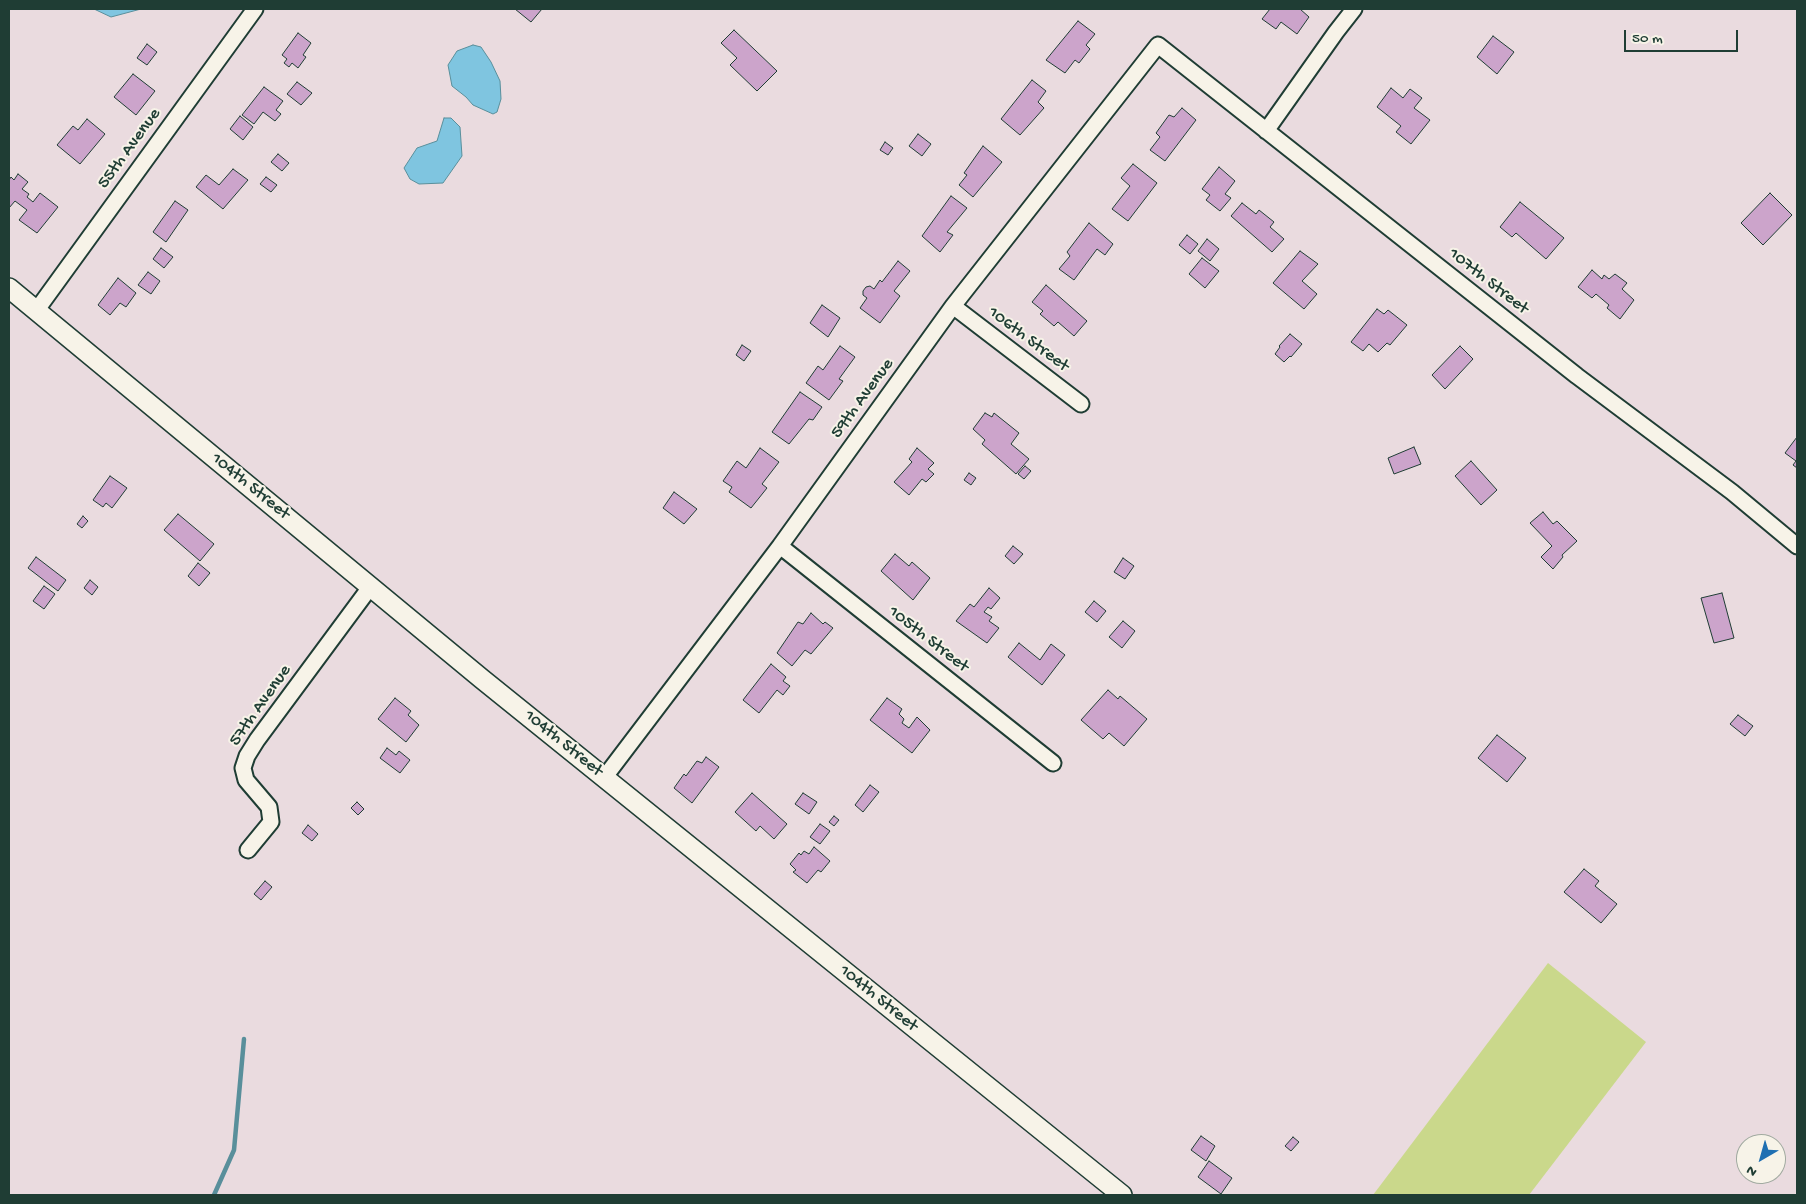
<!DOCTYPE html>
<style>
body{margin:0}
#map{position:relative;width:1806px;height:1204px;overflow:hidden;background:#eadbdf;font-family:"Gochi Hand",sans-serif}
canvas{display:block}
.frame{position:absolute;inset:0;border:10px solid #1f3d34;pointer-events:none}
.north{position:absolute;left:1736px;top:1134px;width:50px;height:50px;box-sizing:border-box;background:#f7f3e8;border:1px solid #a1aaa0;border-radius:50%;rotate:218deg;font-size:14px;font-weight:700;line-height:20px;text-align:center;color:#1f3d34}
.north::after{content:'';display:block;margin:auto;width:18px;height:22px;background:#1f6fb2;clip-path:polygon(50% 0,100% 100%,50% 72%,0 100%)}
.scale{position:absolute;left:1624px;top:30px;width:114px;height:22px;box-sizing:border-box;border:2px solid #1f3d34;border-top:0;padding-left:6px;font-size:15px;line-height:18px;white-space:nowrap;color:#1f3d34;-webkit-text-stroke:4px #f7f3e8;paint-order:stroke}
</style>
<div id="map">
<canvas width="1806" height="1204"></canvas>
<div class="frame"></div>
<div class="north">N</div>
<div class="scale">50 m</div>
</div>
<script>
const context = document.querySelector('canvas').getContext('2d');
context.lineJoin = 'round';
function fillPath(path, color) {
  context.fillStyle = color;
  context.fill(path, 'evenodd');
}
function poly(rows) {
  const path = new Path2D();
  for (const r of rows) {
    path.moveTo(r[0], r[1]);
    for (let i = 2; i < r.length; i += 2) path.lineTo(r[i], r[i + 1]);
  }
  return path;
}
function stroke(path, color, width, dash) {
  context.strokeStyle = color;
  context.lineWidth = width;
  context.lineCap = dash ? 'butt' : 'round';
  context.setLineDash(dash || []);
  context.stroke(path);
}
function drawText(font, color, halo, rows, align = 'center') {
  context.font = font + ' "Gochi Hand",sans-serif';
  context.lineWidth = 4;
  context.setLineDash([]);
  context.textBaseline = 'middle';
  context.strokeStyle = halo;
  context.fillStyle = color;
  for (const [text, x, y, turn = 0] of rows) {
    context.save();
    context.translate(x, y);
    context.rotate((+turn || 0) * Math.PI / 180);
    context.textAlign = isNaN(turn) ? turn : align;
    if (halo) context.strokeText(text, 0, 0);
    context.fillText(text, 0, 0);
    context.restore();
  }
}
fillPath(poly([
 [1548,963,1646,1042,1529,1195,1373,1195]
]), '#cad88b');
const water = poly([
 [94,9,141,9,111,17,94,9],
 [473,45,481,47,491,62,500,81,501,99,497,112,493,114,473,105,466,97,452,86,448,65,457,51,473,45],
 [444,118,451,118,460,127,462,156,443,183,419,184,410,179,404,168,417,148,437,141,444,118]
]);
fillPath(water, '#7fc5e0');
stroke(water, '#598f9b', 1);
stroke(poly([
 [214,1195,234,1150,244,1039]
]), '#598f9b', 4.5);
const building = poly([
 [515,9,542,9,531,22,515,9],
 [1270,9,1300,9,1309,17,1297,34,1281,22,1276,29,1262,19,1270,9],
 [1078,21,1095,34,1086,45,1090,49,1079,63,1075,60,1065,73,1046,60,1078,21],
 [734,30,777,71,757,91,730,65,737,58,721,43,734,30],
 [298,33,311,43,303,55,306,57,298,68,292,63,289,67,284,63,287,59,282,55,298,33],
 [1493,36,1514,52,1497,74,1477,57,1493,36],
 [147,44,157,52,147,65,137,58,147,44],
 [133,74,155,91,136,115,114,97,133,74],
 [1032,80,1046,91,1038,102,1044,108,1020,135,1001,119,1032,80],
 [297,82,312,93,301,105,287,94,297,82],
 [264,87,283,101,276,110,281,114,275,121,263,112,254,124,242,115,264,87],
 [1391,88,1403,98,1410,89,1422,98,1414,108,1430,120,1411,144,1396,132,1401,126,1377,107,1391,88],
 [1182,108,1196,120,1165,161,1150,150,1160,137,1156,133,1169,115,1174,117,1182,108],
 [240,116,253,127,243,140,230,129,240,116],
 [87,119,105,134,80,164,57,145,73,126,78,130,87,119],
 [918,134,931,144,922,156,909,146,918,134],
 [885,142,893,148,888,155,880,150,885,142],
 [983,146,1002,162,973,197,959,185,967,175,964,173,983,146],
 [278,154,289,163,282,171,271,162,278,154],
 [1133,164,1157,183,1128,221,1112,209,1130,186,1121,178,1133,164],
 [1219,167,1235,181,1225,194,1231,198,1220,211,1206,200,1210,195,1202,189,1219,167],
 [233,169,248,180,223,209,196,187,206,175,219,185,233,169],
 [18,174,28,182,22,189,29,194,27,197,33,202,40,193,58,207,37,233,19,220,27,210,15,201,9,208,9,180,11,177,14,180,18,174],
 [266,177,277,185,271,192,260,184,266,177],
 [1770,193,1792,215,1763,245,1741,223,1770,193],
 [951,196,967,208,947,232,953,235,940,252,922,236,951,196],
 [175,201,188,210,166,242,153,232,175,201],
 [1520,202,1564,238,1546,259,1516,233,1512,237,1500,227,1520,202],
 [1242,203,1256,214,1259,210,1274,222,1270,227,1284,239,1272,252,1231,216,1242,203],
 [1089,223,1113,244,1105,255,1097,249,1074,280,1059,269,1070,256,1067,252,1089,223],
 [1187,235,1198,244,1190,254,1179,245,1187,235],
 [1207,239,1219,249,1210,261,1198,251,1207,239],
 [161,248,173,257,164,268,153,259,161,248],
 [1300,251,1318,264,1302,281,1317,294,1304,309,1273,283,1300,251],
 [1202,258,1219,271,1205,288,1189,274,1202,258],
 [898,261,910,271,894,291,900,296,880,323,860,308,867,298,863,295,863,291,866,287,870,286,874,289,880,280,882,282,898,261],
 [1592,270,1602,279,1604,275,1609,279,1615,274,1627,283,1622,289,1634,300,1620,319,1607,308,1609,305,1596,294,1592,298,1578,287,1592,270],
 [148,272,160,281,151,294,138,285,148,272],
 [118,278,136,293,126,307,120,303,110,315,98,305,118,278],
 [1046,285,1087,321,1074,336,1058,322,1054,326,1040,314,1043,311,1032,302,1046,285],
 [822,305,840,318,828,337,810,323,822,305],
 [1377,309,1384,314,1388,310,1407,325,1390,345,1387,343,1378,352,1369,344,1363,351,1351,342,1377,309],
 [1290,334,1302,344,1291,357,1290,356,1284,362,1275,354,1280,347,1279,346,1290,334],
 [742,345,751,351,744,361,736,355,742,345],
 [840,346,855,357,839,379,843,381,829,400,806,383,818,366,823,370,840,346],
 [1460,346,1473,359,1445,389,1432,375,1460,346],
 [800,392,822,407,813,420,809,419,789,444,772,432,800,392],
 [985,413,992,417,994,413,1019,433,1011,444,1029,459,1016,474,982,444,985,440,973,429,985,413],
 [1797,437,1797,468,1793,465,1796,461,1785,453,1797,437],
 [1414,447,1421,464,1394,474,1388,458,1414,447],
 [760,448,779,462,762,484,767,488,751,508,729,492,732,487,723,481,737,461,746,468,760,448],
 [917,448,934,463,928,469,934,474,926,482,922,479,909,495,894,482,912,462,909,459,917,448],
 [1471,461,1497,490,1481,505,1455,476,1471,461],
 [1025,466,1031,471,1024,479,1018,474,1025,466],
 [969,473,976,478,971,485,964,480,969,473],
 [110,476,127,488,112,508,106,503,103,507,93,500,110,476],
 [674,492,697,509,684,524,663,508,674,492],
 [1543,512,1553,524,1557,521,1577,541,1562,555,1563,557,1553,569,1541,557,1552,546,1530,523,1543,512],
 [178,514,214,544,200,561,164,530,178,514],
 [83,516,88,521,82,528,77,524,83,516],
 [1013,546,1023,554,1014,564,1005,556,1013,546],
 [895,554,909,566,912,562,930,578,913,600,881,571,895,554],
 [36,557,66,580,58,591,28,568,36,557],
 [1123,558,1134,566,1125,579,1114,572,1123,558],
 [198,563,210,573,199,586,188,576,198,563],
 [90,580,98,587,92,595,84,588,90,580],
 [44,586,55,594,44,609,33,601,44,586],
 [989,588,1000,598,991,609,988,607,984,612,992,617,989,621,999,628,987,643,956,621,970,604,974,607,989,588],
 [1722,593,1734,638,1714,643,1701,598,1722,593],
 [1094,601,1106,611,1097,622,1085,612,1094,601],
 [811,613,823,624,825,622,833,628,811,654,805,650,792,666,777,653,798,622,803,624,811,613],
 [1123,621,1135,631,1122,648,1109,637,1123,621],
 [1019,643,1040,660,1051,644,1065,655,1042,685,1008,657,1019,643],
 [771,664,786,677,783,681,790,686,783,695,777,690,759,713,743,700,771,664],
 [1108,690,1118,699,1120,696,1147,719,1124,746,1109,733,1103,739,1081,720,1108,690],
 [395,698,411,711,408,715,419,725,406,742,378,719,395,698],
 [887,698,902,709,899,714,904,719,902,723,909,728,917,717,930,730,912,753,870,720,887,698],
 [1738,715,1753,726,1745,736,1730,724,1738,715],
 [1497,735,1526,758,1507,782,1478,758,1497,735],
 [387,748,396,755,399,751,410,760,400,773,380,758,387,748],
 [706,757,719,767,692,803,674,788,684,774,686,776,697,761,702,763,706,757],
 [870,785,879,792,863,812,855,805,870,785],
 [752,793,787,824,774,839,760,826,756,831,735,812,752,793],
 [803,793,817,802,809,814,795,804,803,793],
 [357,802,364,809,358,815,351,808,357,802],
 [834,816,839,820,834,826,829,822,834,816],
 [820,824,830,831,820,844,810,837,820,824],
 [308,825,318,834,312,841,302,833,308,825],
 [814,847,830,861,821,872,818,870,807,883,793,872,796,870,790,864,799,853,801,855,804,851,809,854,814,847],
 [1584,869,1599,881,1595,886,1617,904,1601,923,1564,892,1584,869],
 [265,881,272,887,261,900,254,894,265,881],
 [1201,1136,1215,1146,1206,1161,1191,1150,1201,1136],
 [1293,1137,1299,1142,1291,1151,1285,1146,1293,1137],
 [1209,1161,1232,1178,1221,1194,1198,1177,1209,1161]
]);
fillPath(building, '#cca4cb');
stroke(building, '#1f3d34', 1);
const minor = poly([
 [1266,131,1336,32,1354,9],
 [953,306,1081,404],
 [36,311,255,9],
 [780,546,1053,763],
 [604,778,780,546,953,306,1158,45,1577,376,1732,492,1797,546],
 [248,850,271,822,269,807,246,780,243,768,247,756,257,740,371,586]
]);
const major = poly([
 [9,288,482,679,1122,1195]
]);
stroke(minor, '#1f3d34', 19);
stroke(major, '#1f3d34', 22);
stroke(minor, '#f7f3e8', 15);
stroke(major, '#f7f3e8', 19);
drawText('18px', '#1f3d34', '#f7f3e8', [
 ["55th Avenue",130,149,-54],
 ["107th Street",1488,282,38],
 ["106th Street",1028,340,37],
 ["59th Avenue",863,399,-54],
 ["104th Street",250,487,39],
 ["105th Street",928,640,38],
 ["57th Avenue",261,706,-55],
 ["104th Street",563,744,39],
 ["104th Street",878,999,39]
]);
</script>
